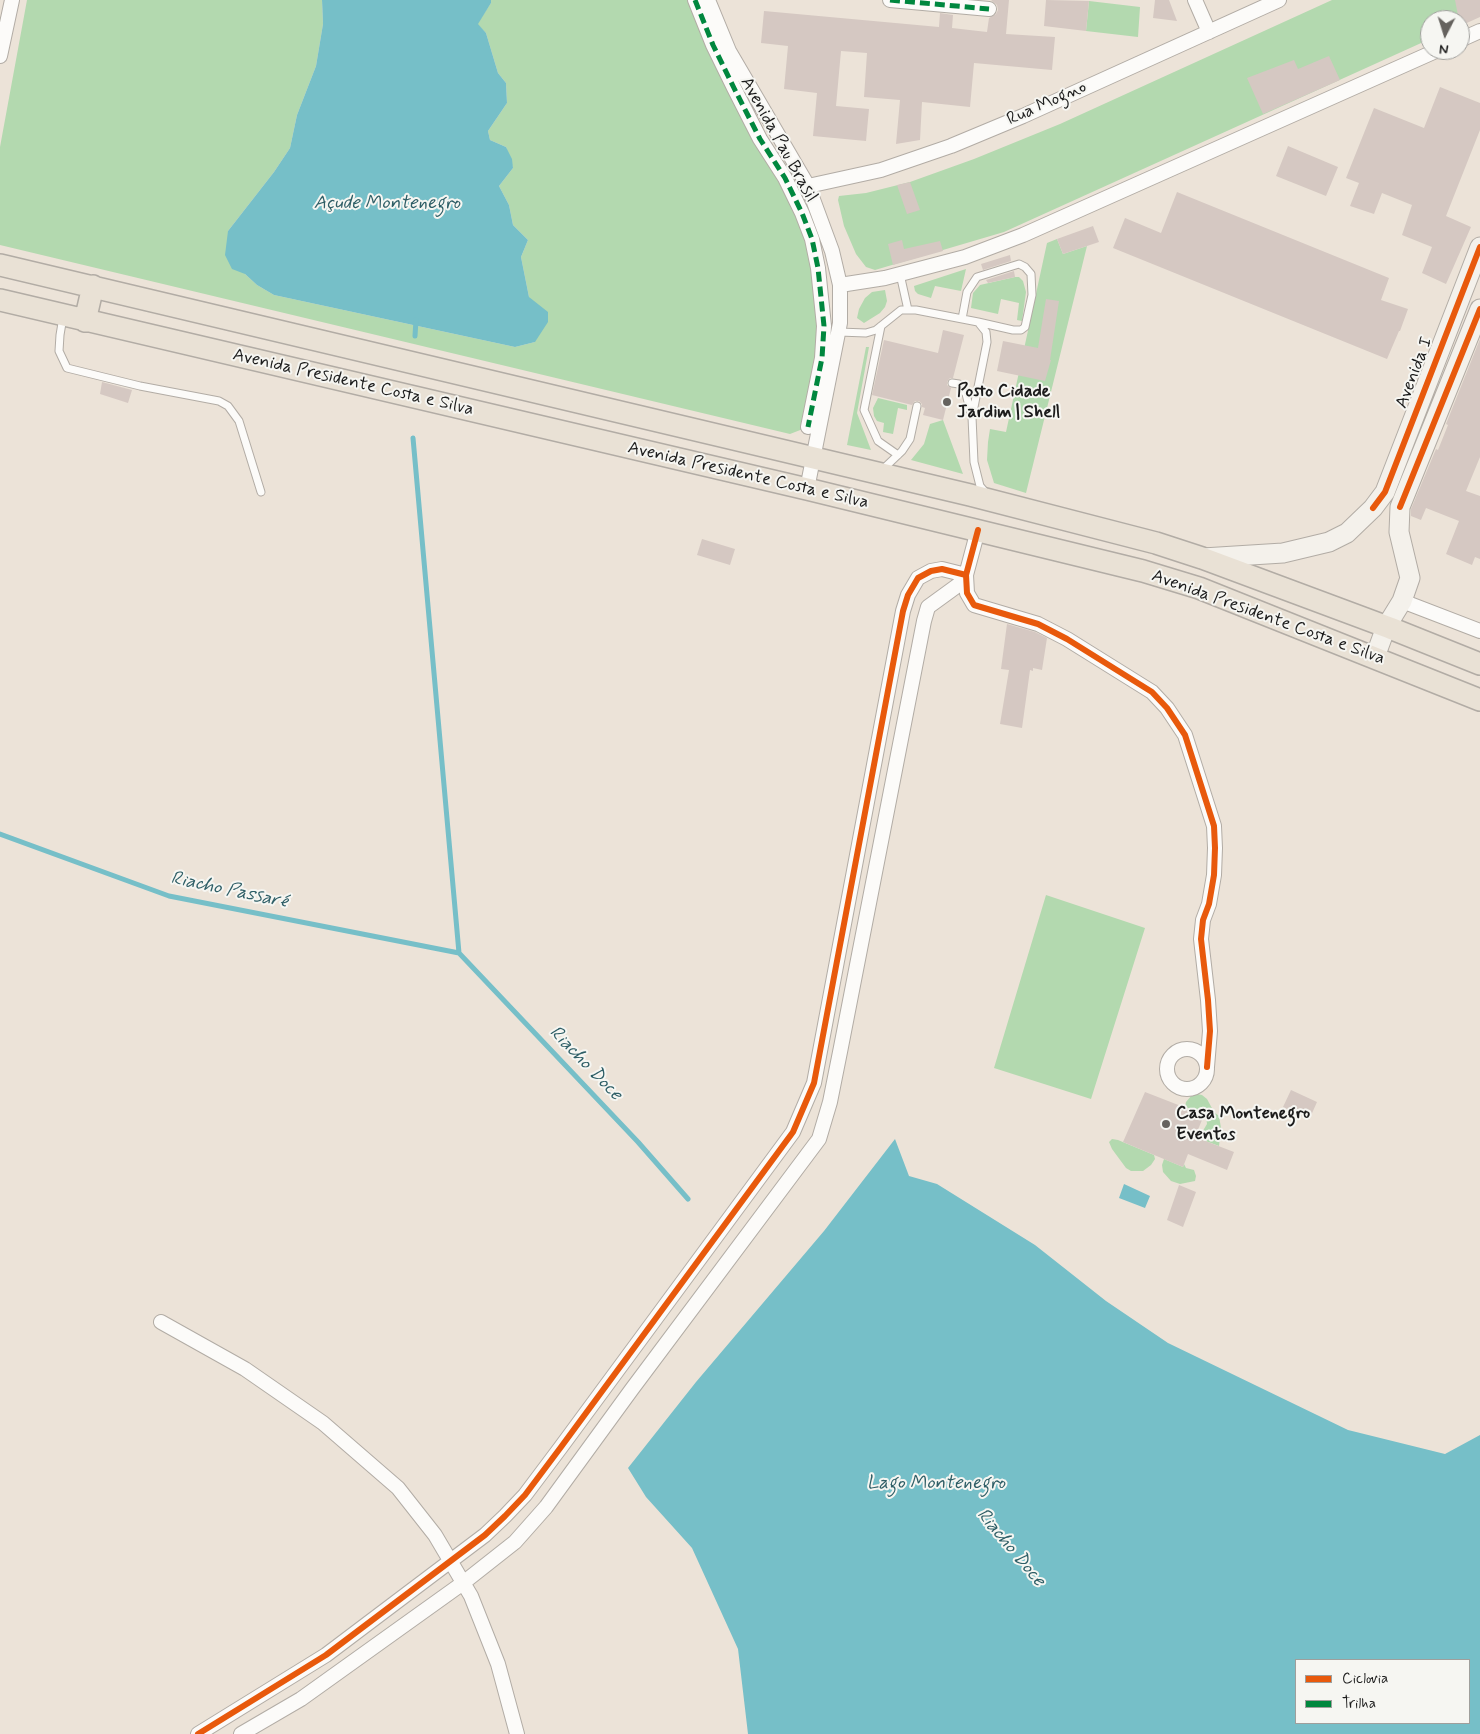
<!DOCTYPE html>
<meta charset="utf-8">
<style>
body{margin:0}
#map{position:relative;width:1480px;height:1734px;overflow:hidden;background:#ece3d8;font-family:Mynerve,sans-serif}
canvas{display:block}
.legend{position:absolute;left:1295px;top:1659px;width:175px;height:65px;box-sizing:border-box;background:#f6f6f2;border:1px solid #9f9f9c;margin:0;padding:6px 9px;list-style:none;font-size:15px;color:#1c1c1c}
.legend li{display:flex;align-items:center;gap:10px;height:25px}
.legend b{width:25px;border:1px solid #9f9f9c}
.north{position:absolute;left:1420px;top:10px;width:50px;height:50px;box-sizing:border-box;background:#f6f6f2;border:1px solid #9f9f9c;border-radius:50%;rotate:185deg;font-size:14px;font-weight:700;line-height:20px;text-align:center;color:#1c1c1c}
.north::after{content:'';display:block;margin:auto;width:18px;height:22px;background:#65625e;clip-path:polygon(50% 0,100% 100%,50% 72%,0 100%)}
</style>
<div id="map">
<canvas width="1480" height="1734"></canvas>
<ul class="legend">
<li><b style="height:6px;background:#e8590c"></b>Ciclovia</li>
<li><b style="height:6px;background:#00873e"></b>Trilha</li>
</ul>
<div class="north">N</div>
</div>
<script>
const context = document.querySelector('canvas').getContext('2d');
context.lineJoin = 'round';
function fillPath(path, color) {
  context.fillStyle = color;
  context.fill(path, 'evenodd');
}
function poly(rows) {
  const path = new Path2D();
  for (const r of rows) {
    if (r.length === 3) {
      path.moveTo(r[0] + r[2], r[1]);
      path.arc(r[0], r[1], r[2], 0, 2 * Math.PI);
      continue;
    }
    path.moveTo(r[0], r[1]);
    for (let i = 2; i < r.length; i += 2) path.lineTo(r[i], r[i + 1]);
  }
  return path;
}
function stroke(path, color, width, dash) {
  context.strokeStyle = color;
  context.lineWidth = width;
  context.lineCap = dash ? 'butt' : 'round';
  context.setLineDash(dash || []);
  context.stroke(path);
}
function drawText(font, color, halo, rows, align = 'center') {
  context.font = font + ' Mynerve,sans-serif';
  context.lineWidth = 4;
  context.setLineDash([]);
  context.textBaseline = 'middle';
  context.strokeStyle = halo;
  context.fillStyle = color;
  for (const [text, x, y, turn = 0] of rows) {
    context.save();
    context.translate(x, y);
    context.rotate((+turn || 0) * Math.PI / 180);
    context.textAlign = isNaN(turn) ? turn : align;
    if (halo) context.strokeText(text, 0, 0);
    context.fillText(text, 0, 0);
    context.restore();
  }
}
fillPath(poly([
 [27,0,322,0,323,24,316,66,297,115,290,148,274,172,228,231,245,274,257,285,274,295,515,347,535,342,529,297,521,257,528,240,513,225,509,205,499,186,513,168,506,147,490,140,488,131,507,103,506,83,498,73,486,33,477,24,491,3,491,0,695,0,802,213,823,301,808,427,790,434,0,245,0,147],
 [1332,0,1480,0,1460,20,1430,20,1430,39,1004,232,875,270,866,267,856,254,844,226,838,200,839,196,866,193,910,182,974,159,1060,124],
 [1089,1,1140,7,1138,37,1086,31],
 [1057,239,1063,254,1087,246,1026,493,994,483,987,460,988,442,990,429,1006,432,1047,243],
 [966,269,961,291,935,286,931,298,918,294,915,291,914,286],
 [1015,277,1019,277,1023,281,1026,292,1022,321,1017,320,1019,303,1001,299,998,314,971,308,973,293,980,285],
 [885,290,887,301,885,307,880,313,864,323,857,318,859,309,865,298,872,292],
 [866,347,869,347,857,413,871,450,847,445],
 [878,398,907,405,907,410,898,408,893,434,883,432,884,423,877,421,874,416,873,408],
 [943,420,963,474,911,460,924,444,930,424],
 [1046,895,1145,928,1091,1099,994,1068],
 [1197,1094,1202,1095,1207,1099,1214,1112,1219,1116,1221,1128,1219,1146,1200,1139,1204,1129,1207,1124,1206,1114,1185,1107,1186,1102,1191,1096],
 [1112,1139,1118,1140,1154,1155,1155,1159,1151,1165,1143,1171,1131,1171,1126,1168,1112,1149,1109,1142],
 [1164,1159,1183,1167,1184,1164,1186,1168,1194,1170,1196,1176,1195,1181,1180,1184,1171,1181,1163,1172,1162,1165]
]), '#b3d9af');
fillPath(poly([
 [322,0,491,0,491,3,478,24,486,33,498,73,506,83,507,103,488,131,490,140,506,147,512,159,513,168,499,186,509,205,513,225,528,240,521,257,529,297,548,312,548,322,535,342,515,347,274,295,257,285,245,274,232,269,225,255,228,231,274,172,290,148,297,115,316,66,323,24],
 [895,1139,909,1176,937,1184,1035,1245,1106,1301,1168,1343,1348,1430,1445,1454,1480,1435,1480,1734,748,1734,738,1649,692,1548,646,1497,628,1468,696,1382,824,1231],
 [1469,1660,1469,1723,1296,1723,1296,1660],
 [1124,1184,1150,1196,1145,1208,1119,1198]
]), '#76bfc8');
stroke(poly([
 [415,336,416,320],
 [413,438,459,953],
 [0,834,169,896,459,953],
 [459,953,638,1142,688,1199]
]), '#76bfc8', 5);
fillPath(poly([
 [991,0,1009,0,1006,34,1055,37,1052,70,974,63,970,107,922,102,920,140,896,144,900,100,864,97,867,53,841,51,836,106,869,109,866,141,813,136,817,93,784,89,788,46,761,43,764,11,939,27,940,13,953,15,952,28,987,32,989,18,996,14,998,10,997,5],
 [1046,0,1089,1,1086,31,1044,26],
 [1155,0,1169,0,1177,21,1153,18],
 [1455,0,1480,0,1480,17,1460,26],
 [1329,56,1340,80,1263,114,1247,78,1294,60,1298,69],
 [1440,87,1480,103,1480,130,1446,216,1471,227,1446,284,1422,273,1432,247,1402,235,1412,205,1382,193,1374,214,1350,206,1359,183,1346,178,1374,108,1424,128],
 [1288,146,1338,167,1326,196,1276,176],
 [910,182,920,210,907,214,897,185],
 [1177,192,1389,278,1381,300,1408,309,1400,331,1399,331,1387,359,1113,248,1125,218,1161,233],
 [1093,226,1099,242,1063,254,1057,239],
 [902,240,904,249,940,241,943,251,893,265,888,244],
 [1010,255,1011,261,983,270,981,264],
 [1014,271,1015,277,988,283,986,280],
 [1046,299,1059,301,1050,360,1051,360,1045,381,997,371,1003,341,1038,348],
 [943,330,964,335,953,378,950,378,947,382,947,385,951,388,943,420,923,415,925,408,922,407,922,404,919,401,915,401,912,405,872,395,884,340,938,353],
 [1480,339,1480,457,1466,491,1480,496,1480,559,1475,557,1472,565,1446,554,1459,521,1426,508,1421,520,1411,516,1411,509,1436,449,1438,450,1448,425,1446,424],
 [102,382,132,390,128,403,100,394],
 [702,539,735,549,730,565,697,555],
 [1007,624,1035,632,1047,638,1042,670,1033,668,1033,671,1030,670,1022,728,1000,724,1009,670,1001,669],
 [1291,1090,1317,1102,1309,1120,1283,1107],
 [1145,1092,1204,1115,1195,1137,1234,1152,1227,1170,1188,1154,1183,1167,1123,1142],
 [1179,1185,1196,1192,1183,1227,1167,1220]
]), '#d5c8c2');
const lane = poly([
 [900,274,908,310],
 [63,317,60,335,59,351,67,368,140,386,219,401,228,406,239,421,261,492],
 [962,319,967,292,977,277,1019,264,1025,267,1031,274,1032,295,1025,327,1021,330,1013,330,978,322],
 [881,326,864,410,878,441,898,455],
 [839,332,866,333,876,330,901,310,916,310,978,322,986,332,987,342,972,417,974,462,980,486,986,493],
 [952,383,959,384,966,394,971,414],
 [881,471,902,451,910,439,917,406]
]);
const street = poly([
 [695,0,713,45,734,88,760,139,785,178,802,213,812,239,818,268,824,326,822,358,808,427],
 [708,0,729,51,808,186,832,251,840,285,840,323,807,489],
 [890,0,989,9],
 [1195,0,1209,32],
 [1460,40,1480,31],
 [0,56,12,0],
 [808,186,881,170,951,146,1023,116,1279,0],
 [840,285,885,278,965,257,1023,235,1438,50],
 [978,530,966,575,967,593,974,605,1038,624,1067,639,1152,692,1167,708,1185,735,1214,826,1215,848,1214,875,1209,904,1203,920,1201,939,1208,1000,1210,1031,1207,1067],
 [1402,601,1480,631],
 [1187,1069,20],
 [161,1322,245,1369,323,1423,398,1488,435,1535,471,1596,498,1664,517,1734],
 [198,1734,326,1655,485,1535,505,1516,525,1495,561,1447,793,1132,814,1083,903,611,908,595,918,578,931,571,942,569,966,575],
 [241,1734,301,1699,463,1583,515,1542,546,1507,632,1389,819,1139,830,1102,841,1047,924,621,928,607,961,583,966,575]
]);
const secondary = poly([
 [1203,558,1283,553,1329,542,1347,533,1373,508,1385,492,1480,247],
 [1375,657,1386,627,1402,601,1410,578,1399,532,1400,507,1480,309]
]);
const primary = poly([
 [0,265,970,495,1156,543,1202,558,1390,628,1480,664],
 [0,300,807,489,1143,571,1199,588,1480,700],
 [85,321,93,286]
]);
stroke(lane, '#b2aca5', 9);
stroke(street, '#b2aca5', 16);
stroke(secondary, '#b2aca5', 21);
stroke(primary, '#b2aca5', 24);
stroke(lane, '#fcfbf9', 7);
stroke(street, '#fcfbf9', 14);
stroke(secondary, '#f4f1eb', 19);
stroke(primary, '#e9e1d5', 21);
stroke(poly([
 [695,0,713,45,734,88,760,139,785,178,802,213,812,239,818,268,824,326,822,358,808,427],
 [890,0,989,9]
]), '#00873e', 5, [10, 5]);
stroke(poly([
 [1400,507,1480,309],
 [1373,508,1385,492,1480,247],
 [978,530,966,575,967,593,974,605,1038,624,1067,639,1152,692,1167,708,1185,735,1214,826,1215,848,1214,875,1209,904,1203,920,1201,939,1208,1000,1210,1031,1207,1067],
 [198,1734,326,1655,485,1535,505,1516,525,1495,561,1447,793,1132,814,1083,903,611,908,595,918,578,931,571,942,569,966,575]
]), '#e8590c', 6);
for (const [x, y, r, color] of [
 [947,402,5,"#65625e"],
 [1166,1124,5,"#65625e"]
]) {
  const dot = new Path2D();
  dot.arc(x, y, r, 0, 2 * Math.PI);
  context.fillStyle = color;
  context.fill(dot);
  stroke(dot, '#f6f6f2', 2);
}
drawText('18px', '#1c1c1c', '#f6f6f2', [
 ["Rua Mogno",1047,104,-24],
 ["Avenida Pau Brasil",778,140,61],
 ["Avenida I",1415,373,-69],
 ["Avenida Presidente Costa e Silva",353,383,13],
 ["Avenida Presidente Costa e Silva",748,476,13],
 ["Avenida Presidente Costa e Silva",1268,618,20]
]);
drawText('bold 18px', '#1c1c1c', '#f6f6f2', [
 ["Posto Cidade",957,392],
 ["Jardim | Shell",957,413],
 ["Casa Montenegro",1176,1114],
 ["Eventos",1176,1135]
], 'left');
drawText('italic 19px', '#2e5e66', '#f6f6f2', [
 ["Açude Montenegro",387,204],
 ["Riacho Passaré",229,891,12],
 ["Riacho Doce",585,1064,46],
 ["Lago Montenegro",936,1484],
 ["Riacho Doce",1010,1548,50]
]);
</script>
